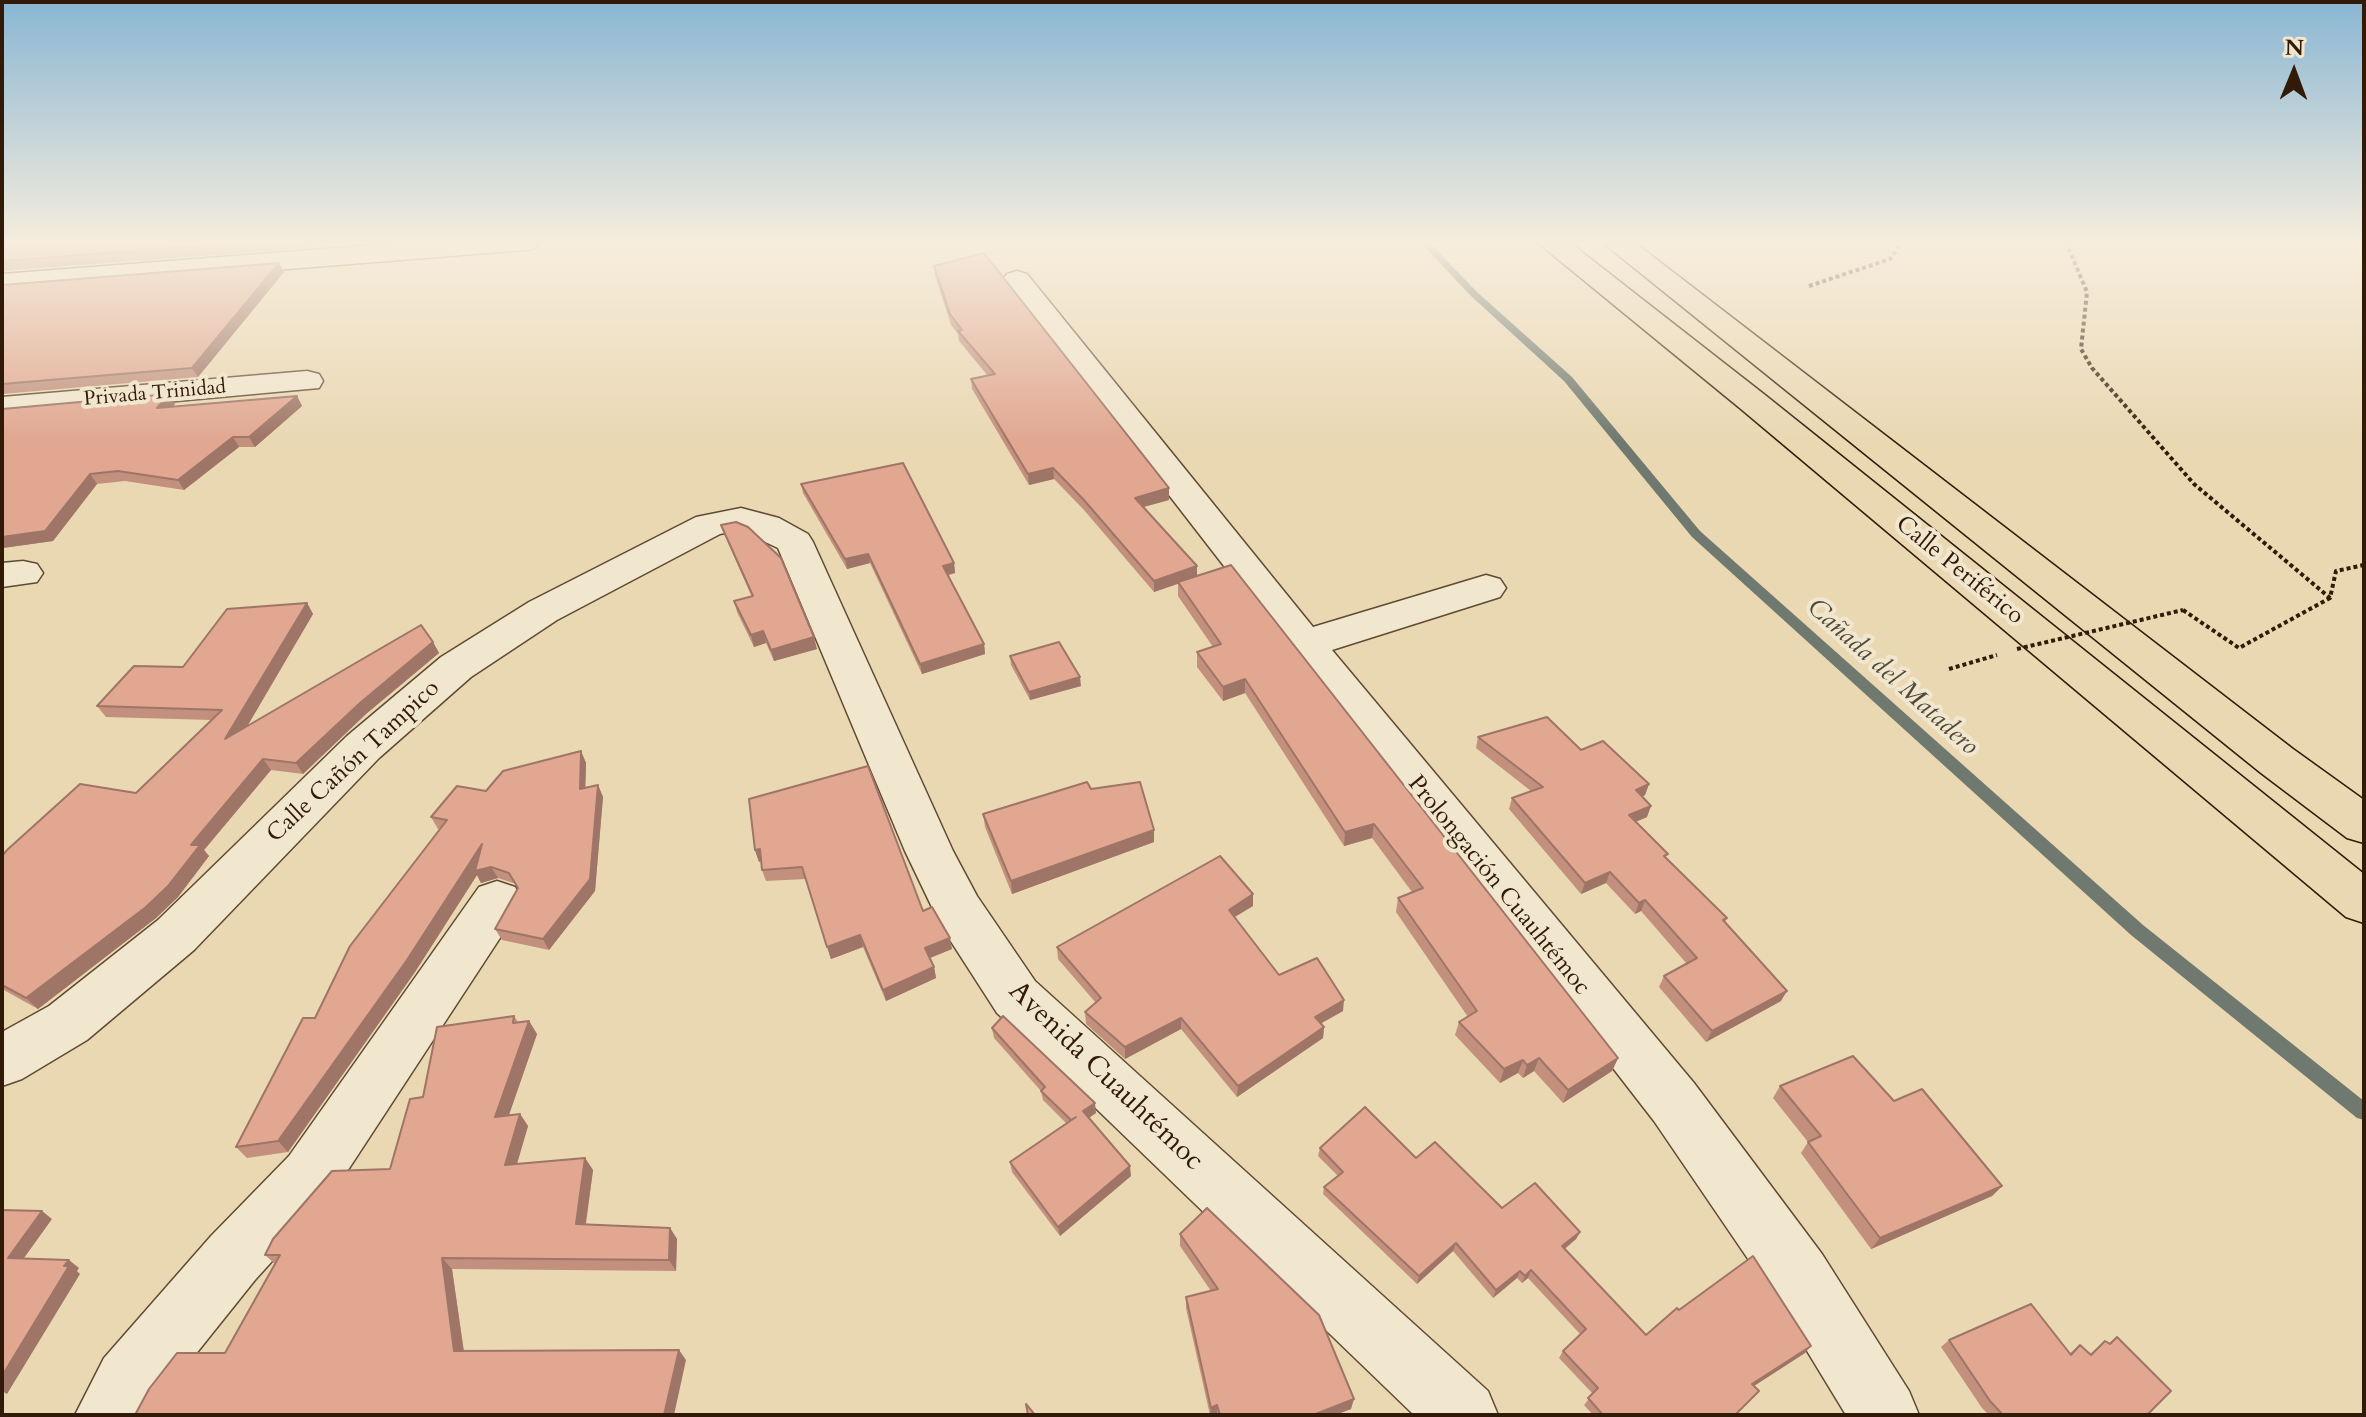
<!DOCTYPE html>
<meta charset="utf-8">
<style>
body{margin:0}
#map{position:relative;width:2366px;height:1417px;overflow:hidden;background:#ead8b3;font-family:Cardo,serif}
canvas{display:block}
.frame{position:absolute;inset:0;border:4px solid #311a07;pointer-events:none}
.north{position:absolute;left:2254px;top:32px;width:80px;height:80px;-webkit-text-stroke:6px #f1e6ce;paint-order:stroke;rotate:1deg;font-size:22px;font-weight:700;line-height:32px;text-align:center;color:#311a07}
.north::after{content:'';display:block;margin:auto;width:28px;height:36px;background:#311a07;clip-path:polygon(50% 0,100% 100%,50% 72%,0 100%)}
</style>
<div id="map">
<canvas width="2366" height="1417"></canvas>
<div class="frame"></div>
<div class="north">N</div>
</div>
<script>
const context = document.querySelector('canvas').getContext('2d');
context.lineJoin = 'round';
function poly(rows) {
  const path = new Path2D();
  for (const r of rows) {
    path.moveTo(r[0], r[1]);
    for (let i = 2; i < r.length; i += 2) path.lineTo(r[i], r[i + 1]);
  }
  return path;
}
function fillPath(path, color) {
  context.fillStyle = color;
  context.fill(path, 'evenodd');
}
function stroke(path, color, width, dash) {
  context.strokeStyle = color;
  context.lineWidth = width;
  context.lineCap = dash ? 'butt' : 'round';
  context.setLineDash(dash || []);
  context.stroke(path);
}
function drawText(font, color, halo, rows, align = 'center') {
  context.font = font + ' Cardo,serif';
  context.lineWidth = 8;
  context.setLineDash([]);
  context.textBaseline = 'middle';
  context.strokeStyle = halo;
  context.fillStyle = color;
  for (const [text, x, y, turn = 0] of rows) {
    context.save();
    context.translate(x, y);
    context.rotate((+turn || 0) * Math.PI / 180);
    context.textAlign = isNaN(turn) ? turn : align;
    if (halo) context.strokeText(text, 0, 0);
    context.fillText(text, 0, 0);
    context.restore();
  }
}
fillPath(poly([
 [1420,242,1429,242,1477,292,1572,377,1700,531,2143,925,2364,1101,2364,1120,2357,1118,2131,935,1692,537,1564,381,1471,296,1420,242]
]), '#70796f');
const minor = poly([
 [414,242,539,242,535,248,525,250,2,292,2,274,414,242],
 [1017,271,1027,274,1313,627,1486,575,1500,579,1506,588,1500,597,1332,650,1694,1083,1822,1254,1909,1391,1919,1415,1846,1415,1776,1300,1654,1121,1007,286,1002,280,1007,274,1017,271],
 [307,371,319,374,323,381,319,388,2,417,2,397,307,371],
 [741,508,779,518,808,534,813,542,953,851,977,896,1035,981,1488,1391,1498,1415,1414,1415,997,1013,941,926,905,851,778,548,740,530,720,534,557,620,471,677,379,758,194,950,87,1040,22,1079,2,1086,2,1032,49,1006,158,920,347,736,441,657,529,602,696,517,741,508],
 [23,561,37,564,43,573,37,582,2,587,2,563,23,561],
 [497,881,515,887,522,901,515,915,331,1196,255,1280,147,1415,75,1415,104,1358,211,1236,289,1156,479,887,497,881]
]);
const highway = poly([
 [1537,242,1569,242,1765,395,2364,874,2364,923,2346,917,1741,409,1537,242],
 [1602,242,1634,242,2293,749,2364,800,2364,843,2347,838,2261,773,1602,242]
]);
stroke(minor, '#5f4a32', 3);
stroke(highway, '#311a07', 3);
stroke(poly([
 [2066,242,2087,292,2081,349,2092,368,2194,484,2330,598],
 [1809,286,1890,259,1902,242],
 [2183,610,2239,648,2330,598,2336,571,2364,565],
 [1949,669,1997,655]
]), '#311a07', 4, [4, 3]);
fillPath(minor, '#f1e6ce');
fillPath(highway, '#ead8b3');
stroke(poly([
 [2017,649,2183,610]
]), '#311a07', 4, [4, 3]);
fillPath(poly([
 [2,242,308,242,304,248,2,271],
 [934,266,1169,488,1169,500,1143,507,1197,576,1618,1058,1612,1071,1563,1103,1534,1071,1523,1078,1518,1073,1500,1083,1455,1035,1459,1022,1468,1017,1396,912,1398,898,1412,892,1372,838,1344,846,1245,693,1223,701,1197,667,1197,652,1213,647,1178,596,1178,584,1154,592,1084,510,1054,479,1029,485,972,389,971,379,988,376,959,341,958,334,951,325,935,276],
 [284,272,198,377,2,394,2,285],
 [297,396,302,406,255,447,239,447,184,490,125,481,97,484,53,541,2,548,2,409,175,404,173,407],
 [801,484,954,563,955,573,948,575,984,644,985,654,922,674,870,563,847,569,803,493],
 [721,525,817,649,774,661,766,643,754,647,737,612,734,601,752,597,725,536],
 [307,603,313,614,247,727,433,642,439,653,366,714,303,774,271,770,204,850,209,856,178,897,156,918,38,1009,2,989,2,856,136,793,211,720,106,717,97,706,183,667],
 [1010,656,1081,686,1030,700,1011,665],
 [1478,737,1581,750,1649,784,1645,795,1642,797,1647,817,1636,822,1666,858,1727,918,1725,922,1781,1001,1706,1042,1659,987,1664,976,1687,964,1641,911,1635,914,1606,883,1581,894,1509,809,1512,798,1531,791,1476,748],
 [581,751,586,763,585,788,598,785,603,797,595,891,549,950,502,940,495,929,518,888,516,884,498,878,481,883,477,875,415,972,288,1152,247,1158,236,1147,315,1018,440,829,438,829,431,817,486,791],
 [1091,789,1154,842,1012,894,985,827,983,814],
 [755,850,923,911,952,949,930,958,934,967,936,978,886,1001,863,947,831,959,806,879,766,881,762,870,761,861,759,862],
 [1253,906,1234,917,1279,975,1343,1011,1321,1023,1324,1027,1323,1038,1237,1097,1181,1029,1125,1059,1086,1024,1085,1012,1096,1003,1058,959,1057,947],
 [514,1016,518,1022,529,1021,537,1034,509,1115,520,1114,528,1126,517,1164,585,1158,593,1170,586,1224,670,1228,677,1239,676,1271,452,1269,464,1351,686,1360,225,1353,275,1264,265,1255,390,1169,423,1097],
 [992,1028,1096,1113,1089,1118,1131,1176,1060,1236,1012,1172,1010,1162,1066,1123,1043,1100,1041,1091,994,1038],
 [1780,1086,1894,1101,2002,1186,1992,1196,1871,1249,1801,1153,1808,1142,1773,1098],
 [1320,1148,1416,1158,1502,1208,1580,1232,1576,1239,1565,1249,1646,1335,1679,1310,1805,1353,1754,1386,1736,1415,1593,1415,1584,1405,1593,1394,1559,1358,1563,1351,1580,1334,1528,1278,1522,1283,1517,1278,1493,1298,1453,1251,1417,1284,1323,1194,1324,1187,1338,1176,1318,1156],
 [1180,1234,1351,1409,1335,1415,1210,1415,1186,1308,1186,1297,1211,1291,1180,1246],
 [2117,1337,2147,1415,1989,1415,1982,1408,1941,1347,1949,1340,2070,1353,2080,1345,2090,1354,2105,1341,2109,1343]
]), '#c2907d');
fillPath(poly([
 [279,263,284,272,198,377,192,368],
 [169,394,175,404,163,418,157,408],
 [297,396,302,406,255,447,249,437],
 [233,437,239,447,184,490,178,480],
 [1053,468,1054,479,1029,485,1028,474],
 [90,474,97,484,53,541,3,548,2,537],
 [1169,488,1169,500,1136,509,1135,498],
 [868,554,870,563,847,569,845,559],
 [954,563,955,573,944,576,943,566],
 [1197,566,1197,577,1154,592,1154,581],
 [307,603,313,614,233,750,225,739],
 [763,631,766,643,754,647,751,635],
 [814,637,817,649,774,661,771,650],
 [433,642,439,653,366,714,303,774,296,763,360,703],
 [984,644,985,654,922,674,920,664],
 [1080,677,1081,686,1030,700,1029,692],
 [1245,679,1245,693,1223,701,1223,687],
 [581,751,586,763,585,801,580,789],
 [263,759,271,770,204,850,209,856,178,897,156,918,38,1009,26,998,191,845],
 [1649,784,1645,795,1632,801,1636,790],
 [598,785,603,797,595,891,549,950,543,939],
 [1651,806,1647,817,1625,826,1629,815],
 [1374,824,1372,838,1344,846,1345,832],
 [1154,830,1154,842,1012,894,1011,881],
 [482,844,491,867,498,878,481,883,477,875,415,972,288,1152,278,1141],
 [760,849,764,860,759,862,755,850],
 [1610,872,1606,883,1581,894,1585,883],
 [1253,894,1253,906,1228,921,1229,910],
 [1645,900,1641,911,1635,914,1639,903],
 [860,935,863,947,831,959,827,947],
 [950,938,952,949,927,959,925,948],
 [934,967,936,978,886,1001,883,990],
 [1787,991,1781,1001,1706,1042,1712,1031],
 [1344,1000,1343,1011,1313,1028,1315,1017],
 [1181,1018,1181,1029,1125,1059,1125,1047],
 [529,1021,537,1034,504,1129,495,1117],
 [1324,1027,1323,1038,1237,1097,1238,1086],
 [1539,1058,1534,1071,1523,1078,1527,1065],
 [1618,1058,1612,1071,1563,1103,1568,1090],
 [1523,1060,1518,1073,1500,1083,1504,1069],
 [1095,1103,1096,1113,1084,1121,1083,1111],
 [520,1114,528,1126,513,1177,505,1165],
 [585,1158,593,1170,584,1235,576,1224],
 [1130,1166,1131,1176,1060,1236,1058,1227],
 [2002,1186,1992,1196,1871,1249,1880,1238],
 [42,1211,52,1219,19,1265,8,1258],
 [670,1228,677,1239,676,1271,669,1260],
 [1580,1232,1576,1239,1559,1253,1562,1246],
 [1456,1243,1453,1251,1417,1284,1419,1276],
 [442,1258,452,1269,465,1361,454,1351],
 [69,1260,79,1268,77,1271,80,1274,7,1394,2,1391,2,1376,64,1266],
 [1531,1270,1528,1278,1522,1283,1525,1276],
 [1520,1271,1517,1278,1493,1298,1496,1290],
 [1811,1346,1805,1353,1746,1391,1752,1384],
 [679,1350,686,1360,674,1415,664,1415],
 [1354,1399,1351,1409,1335,1415,1313,1415],
 [1217,1405,1217,1415,1210,1415,1211,1408]
]), '#9e7566');
const building = poly([
 [2,242,251,242,2,261,2,242],
 [984,253,1169,488,1135,498,1197,566,1154,581,1083,499,1053,468,1028,474,971,379,995,374,958,331,962,330,950,314,934,266,984,253],
 [279,263,192,368,2,384,2,285,279,263],
 [169,394,157,408,297,396,249,437,233,437,178,480,118,471,90,474,45,531,2,537,2,409,169,394],
 [903,463,954,563,943,566,984,644,920,664,868,554,845,559,801,484,903,463],
 [736,522,748,527,781,558,814,637,771,650,763,631,751,635,734,601,753,596,721,525,736,522],
 [1231,565,1618,1058,1568,1090,1539,1058,1527,1065,1523,1060,1504,1069,1459,1022,1477,1011,1398,898,1423,888,1374,824,1345,832,1245,679,1223,687,1197,652,1221,644,1178,582,1231,565],
 [307,603,225,739,421,625,433,642,360,703,296,763,263,759,191,845,200,845,168,886,146,907,26,998,2,985,2,856,7,850,80,784,136,793,222,710,97,706,134,666,183,667,227,609,307,603],
 [1059,642,1080,677,1029,692,1010,656,1059,642],
 [1547,717,1581,750,1603,741,1649,784,1636,790,1651,806,1629,815,1668,854,1664,856,1727,918,1723,920,1787,991,1712,1031,1664,976,1697,958,1645,900,1639,903,1610,872,1585,883,1512,798,1543,787,1478,737,1547,717],
 [581,751,580,789,598,785,590,879,543,939,495,929,518,888,509,873,491,867,475,871,482,844,407,960,278,1141,236,1147,303,1018,315,1018,350,946,447,820,431,817,457,786,486,791,503,771,581,751],
 [868,766,923,911,932,907,950,938,925,948,934,967,883,990,860,935,827,947,802,867,762,870,760,849,755,850,749,799,868,766],
 [1087,782,1091,789,1140,782,1154,830,1011,881,983,814,1087,782],
 [1220,856,1253,894,1229,910,1279,975,1317,958,1344,1000,1315,1017,1324,1027,1238,1086,1181,1018,1125,1047,1085,1012,1101,998,1057,947,1220,856],
 [514,1016,513,1023,529,1021,495,1117,520,1114,505,1165,585,1158,576,1224,670,1228,669,1260,442,1258,454,1351,679,1350,664,1415,135,1415,149,1389,177,1353,225,1353,280,1255,265,1255,273,1239,332,1171,390,1169,410,1099,423,1097,437,1027,514,1016],
 [1003,1016,1095,1103,1083,1111,1130,1166,1058,1227,1010,1162,1076,1117,1071,1120,1041,1091,1045,1087,992,1028,1003,1016],
 [1853,1056,1894,1101,1922,1089,2002,1186,1880,1238,1808,1142,1821,1136,1780,1086,1853,1056],
 [1365,1107,1416,1158,1435,1142,1502,1208,1535,1183,1580,1232,1562,1246,1646,1335,1677,1308,1679,1310,1753,1256,1811,1346,1752,1384,1759,1391,1735,1415,1603,1415,1588,1398,1598,1388,1563,1351,1586,1329,1531,1270,1525,1276,1520,1271,1496,1290,1456,1243,1419,1276,1324,1187,1343,1172,1320,1148,1365,1107],
 [1207,1208,1319,1315,1354,1399,1313,1415,1220,1415,1217,1405,1211,1408,1186,1297,1218,1289,1180,1234,1207,1208],
 [2,1210,42,1211,8,1258,69,1260,64,1266,69,1266,2,1376,2,1210],
 [2031,1304,2071,1355,2080,1345,2091,1355,2105,1341,2110,1344,2117,1337,2171,1391,2147,1415,2003,1415,1990,1401,1949,1340,2031,1304],
 [1026,1404,1035,1415,1028,1415,1026,1404]
]);
fillPath(building, '#e1a791');
stroke(building, '#9e7566', 2);
const sky = context.createLinearGradient(0, 0, 0, 441);
sky.addColorStop(0, '#89b6d3');
sky.addColorStop(0.55, '#f6eddd');
sky.addColorStop(1, '#f6eddd00');
context.fillStyle = sky;
context.fillRect(0, 0, 2366, 441);
drawText('20px', '#311a07', '#f1e6ce', [
 ["Privada Trinidad",155,394,-5]
]);
drawText('24px', '#311a07', '#f1e6ce', [
 ["Calle Periférico",1959,571,39],
 ["Calle Cañón Tampico",354,762,-43],
 ["Prolongación Cuauhtémoc",1498,886,51]
]);
drawText('italic 26px', '#50493b', '#f1e6ce', [
 ["Cañada del Matadero",1892,678,42]
]);
drawText('28px', '#311a07', '#f1e6ce', [
 ["Avenida Cuauhtémoc",1105,1077,44]
]);
</script>
